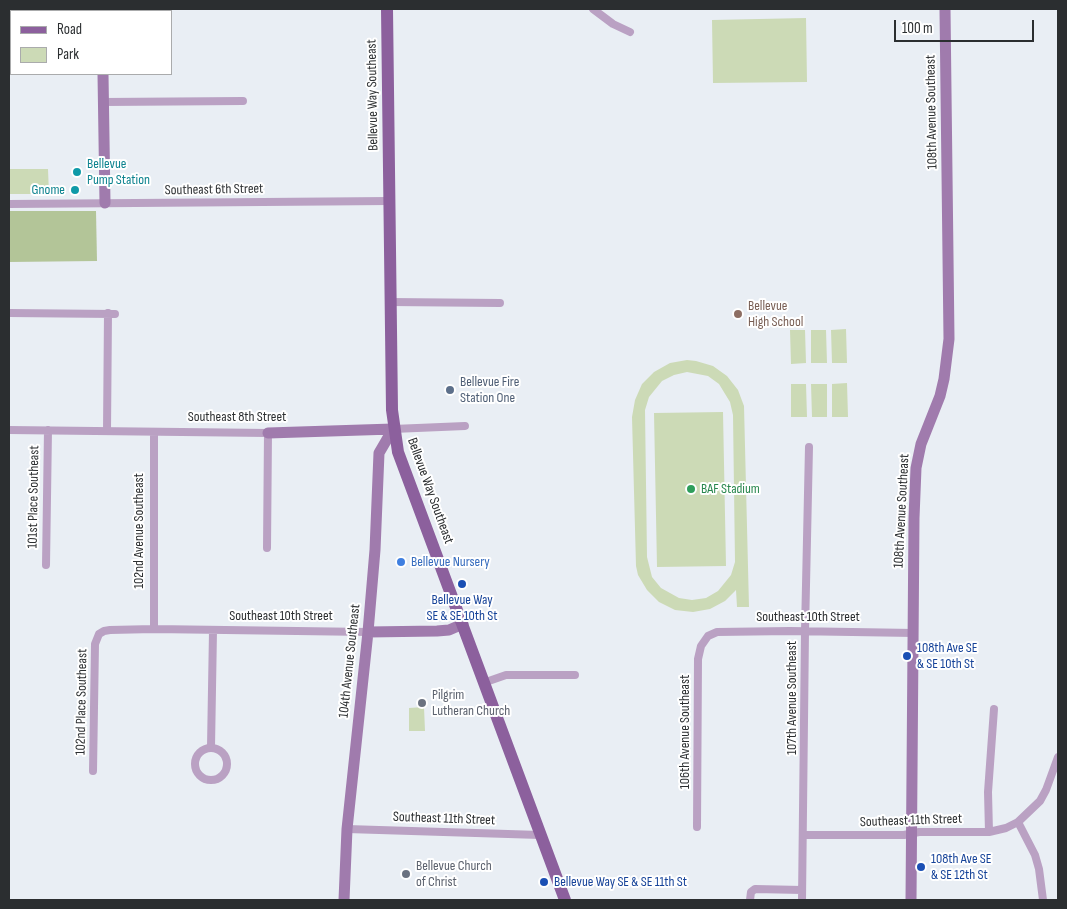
<!DOCTYPE html>
<style>
body{margin:0}
#map{position:relative;width:1067px;height:909px;overflow:hidden;background:#e9eef4;font-family:"Sofia Sans Condensed",sans-serif}
canvas{display:block}
.frame{position:absolute;inset:0;border:10px solid #2b2e30;pointer-events:none}
.legend{position:absolute;left:10px;top:10px;width:162px;height:65px;box-sizing:border-box;background:#fff;border:1px solid #aaabac;margin:0;padding:6px 9px;list-style:none;font-size:15px;color:#2b2e30}
.legend li{display:flex;align-items:center;gap:10px;height:25px}
.legend b{width:25px;border:1px solid #aaabac}
.scale{position:absolute;left:894px;top:20px;width:140px;height:22px;box-sizing:border-box;border:2px solid #2b2e30;border-top:0;padding-left:6px;font-size:15px;line-height:18px;white-space:nowrap;color:#2b2e30;-webkit-text-stroke:4px #fff;paint-order:stroke}
</style>
<div id="map">
<canvas width="1067" height="909"></canvas>
<div class="frame"></div>
<ul class="legend">
<li><b style="height:6px;background:#8c609d"></b>Road</li>
<li><b style="height:14px;background:#ccdab6"></b>Park</li>
</ul>
<div class="scale">100 m</div>
</div>
<script>
const context = document.querySelector('canvas').getContext('2d');
context.lineJoin = 'round';
function fillPath(path, color) {
  context.fillStyle = color;
  context.fill(path, 'evenodd');
}
function poly(rows) {
  const path = new Path2D();
  for (const r of rows) {
    if (r.length === 3) {
      path.moveTo(r[0] + r[2], r[1]);
      path.arc(r[0], r[1], r[2], 0, 2 * Math.PI);
      continue;
    }
    path.moveTo(r[0], r[1]);
    for (let i = 2; i < r.length; i += 2) path.lineTo(r[i], r[i + 1]);
  }
  return path;
}
function stroke(path, color, width, dash) {
  context.strokeStyle = color;
  context.lineWidth = width;
  context.lineCap = dash ? 'butt' : 'round';
  context.setLineDash(dash || []);
  context.stroke(path);
}
function drawText(font, color, halo, rows, align = 'center') {
  context.font = font + ' "Sofia Sans Condensed",sans-serif';
  context.lineWidth = 4;
  context.setLineDash([]);
  context.textBaseline = 'middle';
  context.strokeStyle = halo;
  context.fillStyle = color;
  for (const [text, x, y, turn = 0] of rows) {
    context.save();
    context.translate(x, y);
    context.rotate((+turn || 0) * Math.PI / 180);
    context.textAlign = isNaN(turn) ? turn : align;
    if (halo) context.strokeText(text, 0, 0);
    context.fillText(text, 0, 0);
    context.restore();
  }
}
fillPath(poly([
 [806,18,807,82,713,83,712,20],
 [9,169,48,169,49,194,9,194],
 [846,329,847,363,832,363,831,330],
 [790,330,805,330,806,363,791,364],
 [811,330,826,330,827,363,811,363],
 [687,360,696,361,713,366,727,376,738,390,744,406,749,607,737,607,736,590,725,601,710,609,693,612,675,610,659,602,647,590,638,575,636,566,632,417,635,400,642,384,654,372,670,363],
 [687,372,708,376,719,384,730,402,733,415,735,562,731,575,718,591,706,598,692,600,679,598,661,588,652,577,647,557,645,410,649,397,662,381,674,375],
 [847,383,848,417,832,417,832,384],
 [791,384,806,384,807,417,791,417],
 [811,384,827,384,827,417,812,417],
 [723,412,726,566,657,567,654,413],
 [424,707,425,731,409,731,409,708]
]), '#ccdab6');
fillPath(poly([
 [9,211,96,211,97,261,9,262]
]), '#b3c598');
stroke(poly([
 [593,9,613,24,630,32],
 [104,102,243,101],
 [9,204,389,201],
 [390,302,500,303],
 [9,313,115,314],
 [393,429,465,426],
 [9,430,268,433,267,548],
 [107,431,108,313],
 [46,565,48,430],
 [154,629,154,432],
 [483,683,506,675,575,675],
 [211,747,213,631],
 [211,764,16],
 [93,771,95,644,99,634,104,631,110,630,154,629,368,632],
 [697,827,698,659,701,646,708,636,717,632,790,631,914,633],
 [347,829,540,835],
 [989,832,988,792,994,709],
 [803,835,904,835,919,832,989,832,1006,828,1018,822],
 [750,900,751,892,755,889,802,890],
 [802,900,805,631,809,447],
 [1043,900,1039,869,1035,855,1018,822,1040,801,1046,790,1058,757]
]), '#baa1c3', 8);
stroke(poly([
 [102,9,102,11],
 [103,74,105,203],
 [268,433,393,429],
 [368,632,437,631,449,630,463,624],
 [344,900,347,829,368,632,375,550,379,453,393,429],
 [911,900,914,518,916,468,921,444,940,396,944,379,949,339,945,9]
]), '#a07bad', 11);
stroke(poly([
 [387,9,392,410,398,452,565,900]
]), '#8c609d', 12);
for (const [x, y, r, color] of [
 [77,172,5,"#0f9aa8"],
 [75,190,5,"#0f9aa8"],
 [738,314,5,"#8d6e63"],
 [450,390,5,"#5c6f8a"],
 [691,489,5,"#2e9e5b"],
 [401,562,5,"#3f7fe0"],
 [462,584,5,"#1a4fb4"],
 [907,656,5,"#1a4fb4"],
 [422,703,5,"#6b7280"],
 [921,867,5,"#1a4fb4"],
 [406,874,5,"#6b7280"],
 [544,882,5,"#1a4fb4"]
]) {
  const dot = new Path2D();
  dot.arc(x, y, r, 0, 2 * Math.PI);
  context.fillStyle = color;
  context.fill(dot);
  stroke(dot, '#fff', 2);
}
drawText('14px', '#2b2e30', '#fff', [
 ["Bellevue Way Southeast",373,95,-91],
 ["108th Avenue Southeast",932,112,-91],
 ["Southeast 6th Street",214,190,-1],
 ["Southeast 8th Street",237,417],
 ["Bellevue Way Southeast",430,491,70],
 ["101st Place Southeast",34,497,-89],
 ["108th Avenue Southeast",902,511,-87],
 ["102nd Avenue Southeast",139,531,-90],
 ["Southeast 10th Street",281,616],
 ["Southeast 10th Street",808,617],
 ["104th Avenue Southeast",350,661,-84],
 ["107th Avenue Southeast",792,698,-90],
 ["102nd Place Southeast",82,702,-89],
 ["106th Avenue Southeast",685,732,-90],
 ["Southeast 11th Street",444,819,2],
 ["Southeast 11th Street",911,821,-2]
]);
drawText('14px', '#0d838f', '#fff', [
 ["Bellevue",87,164],
 ["Pump Station",87,180],
 ["Gnome",65,190,"right"]
], 'left');
drawText('14px', '#785e54', '#fff', [
 ["Bellevue",748,306],
 ["High School",748,322]
], 'left');
drawText('14px', '#4e5e75', '#fff', [
 ["Bellevue Fire",460,382],
 ["Station One",460,398]
], 'left');
drawText('14px', '#27864d', '#fff', [
 ["BAF Stadium",701,489]
], 'left');
drawText('14px', '#366cbe', '#fff', [
 ["Bellevue Nursery",411,562]
], 'left');
drawText('14px', '#164399', '#fff', [
 ["Bellevue Way",462,600,"center"],
 ["SE & SE 10th St",462,616,"center"],
 ["108th Ave SE",917,648],
 ["& SE 10th St",917,664],
 ["108th Ave SE",931,859],
 ["& SE 12th St",931,875],
 ["Bellevue Way SE & SE 11th St",554,882]
], 'left');
drawText('14px', '#5b616d', '#fff', [
 ["Pilgrim",432,695],
 ["Lutheran Church",432,711],
 ["Bellevue Church",416,866],
 ["of Christ",416,882]
], 'left');
</script>
